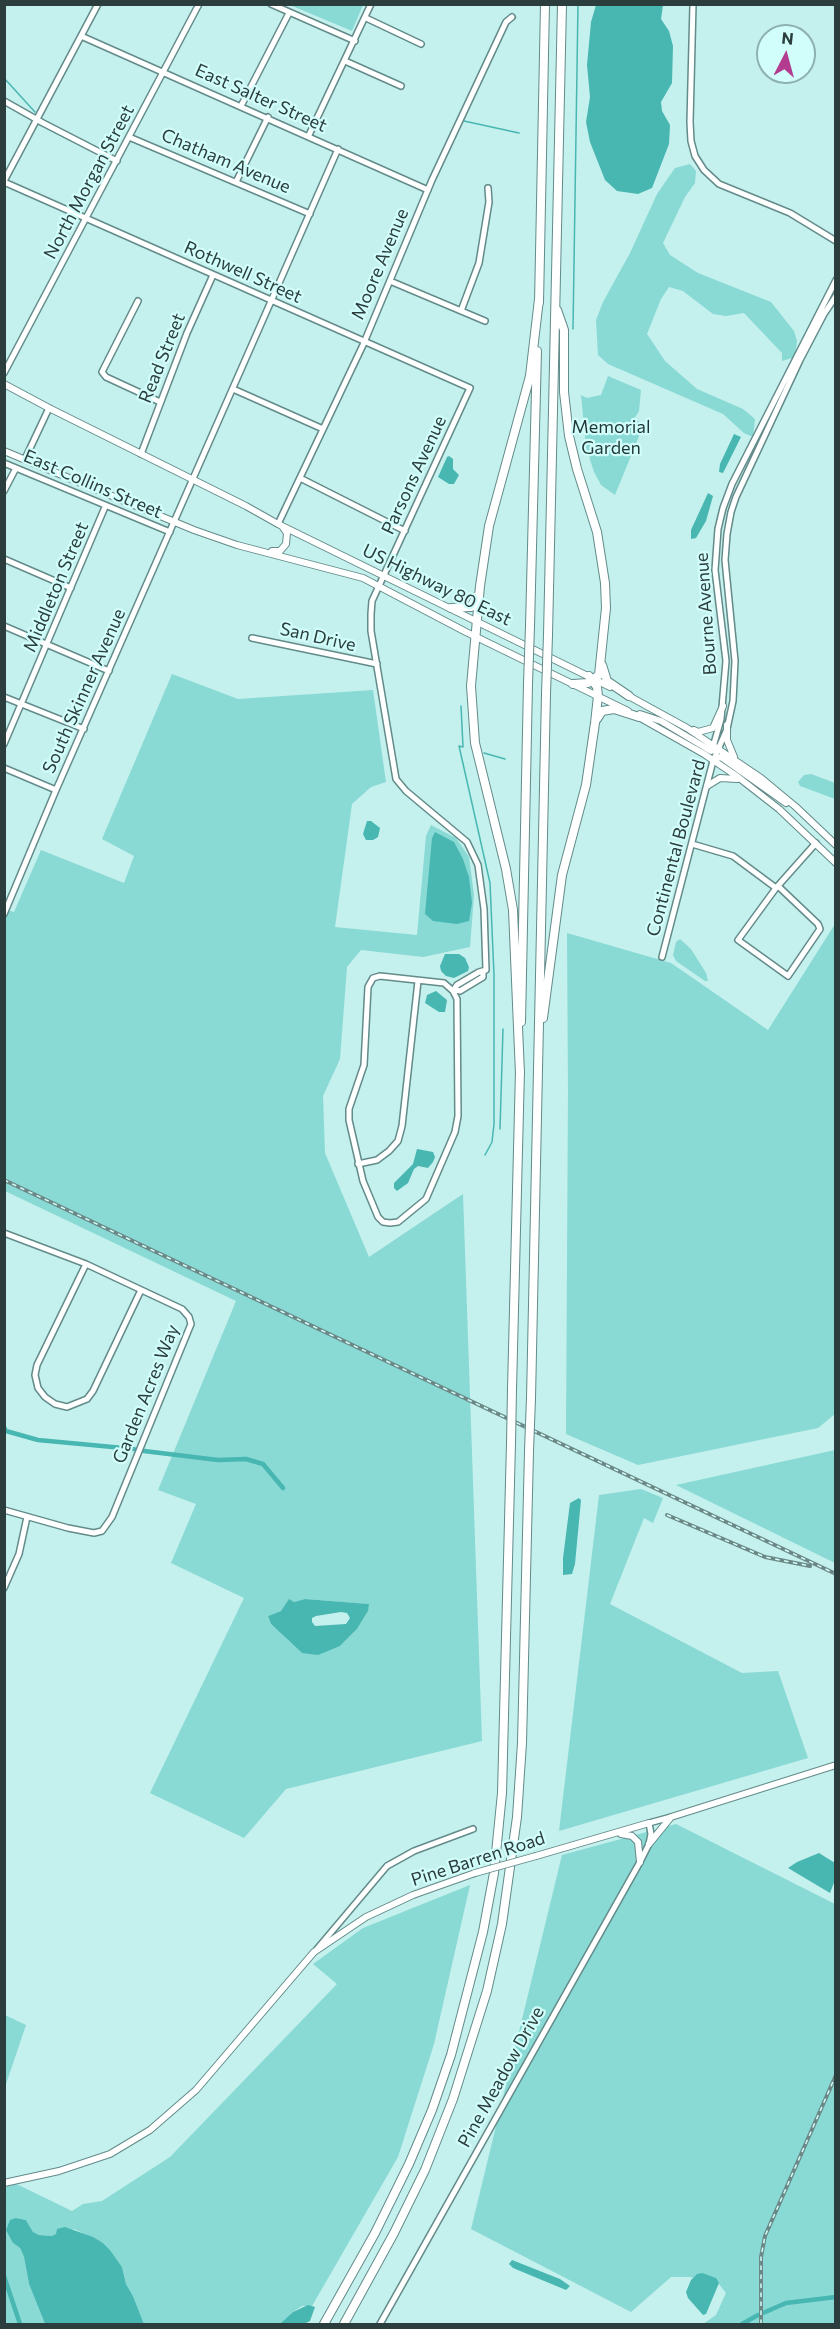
<!DOCTYPE html>
<style>
body{margin:0}
#map{position:relative;width:840px;height:2329px;overflow:hidden;background:#c4f0ed;font-family:Commissioner,sans-serif}
canvas{display:block}
.frame{position:absolute;inset:0;border:6px solid #2b3d3c;pointer-events:none}
.north{position:absolute;left:756px;top:24px;width:60px;height:60px;box-sizing:border-box;background:#d1fefb;border:2px solid #8fb1af;border-radius:50%;rotate:6deg;font-size:16px;font-weight:700;line-height:24px;text-align:center;color:#2b3d3c}
.north::after{content:'';display:block;margin:auto;width:21px;height:27px;background:#b43c90;clip-path:polygon(50% 0,100% 100%,50% 72%,0 100%)}
</style>
<div id="map">
<canvas width="840" height="2329"></canvas>
<div class="frame"></div>
<div class="north">N</div>
</div>
<script>
const context = document.querySelector('canvas').getContext('2d');
context.lineJoin = 'round';
function fillPath(path, color) {
  context.fillStyle = color;
  context.fill(path, 'evenodd');
}
function poly(rows) {
  const path = new Path2D();
  for (const r of rows) {
    path.moveTo(r[0], r[1]);
    for (let i = 2; i < r.length; i += 2) path.lineTo(r[i], r[i + 1]);
  }
  return path;
}
function stroke(path, color, width, dash) {
  context.strokeStyle = color;
  context.lineWidth = width;
  context.lineCap = dash ? 'butt' : 'round';
  context.setLineDash(dash || []);
  context.stroke(path);
}
function drawText(font, color, halo, rows, align = 'center') {
  context.font = font + ' Commissioner,sans-serif';
  context.lineWidth = 4.5;
  context.setLineDash([]);
  context.textBaseline = 'middle';
  context.strokeStyle = halo;
  context.fillStyle = color;
  for (const [text, x, y, turn = 0] of rows) {
    context.save();
    context.translate(x, y);
    context.rotate((+turn || 0) * Math.PI / 180);
    context.textAlign = isNaN(turn) ? turn : align;
    if (halo) context.strokeText(text, 0, 0);
    context.fillText(text, 0, 0);
    context.restore();
  }
}
fillPath(poly([
 [290,5,363,5,352,31],
 [690,164,696,171,695,183,685,197,663,243,670,255,698,273,771,302,794,331,797,341,795,357,782,361,782,353,744,313,726,316,713,314,683,291,669,287,661,299,647,334,665,361,697,389,743,409,755,419,753,437,744,433,723,414,608,364,598,355,596,320,603,302,630,253,657,194,675,168],
 [608,376,641,390,639,411,634,419,644,424,615,495,601,485,594,472,586,447,581,395,587,398,601,395],
 [172,674,238,699,373,690,386,782,371,787,352,804,335,927,417,935,426,836,431,825,456,838,469,857,474,895,470,947,423,957,361,950,347,967,340,1059,323,1096,325,1153,369,1257,463,1194,482,1741,286,1789,244,1838,150,1793,244,1598,171,1563,196,1504,158,1490,236,1301,5,1191,4,909,14,912,41,850,124,883,134,856,102,839],
 [305,1599,368,1604,368,1611,357,1629,340,1646,302,1653,271,1624,268,1616,281,1611,294,1602],
 [811,774,835,783,835,799,800,786,798,782,804,775],
 [835,924,835,1414,818,1428,638,1465,566,1434,568,1091,567,933,671,963,768,1030],
 [680,939,691,949,706,973,708,981,705,981,676,961,673,955,676,942],
 [835,1450,835,1563,676,1485],
 [641,1489,663,1498,653,1523,644,1518,610,1604,742,1673,778,1671,808,1758,559,1831,599,1495],
 [676,1824,835,1904,835,2324,703,2324,716,2315,726,2293,719,2284,690,2277,671,2277,631,2312,471,2229,562,1855],
 [470,1885,434,2044,398,2157,312,2306,302,2306,290,2314,300,2319,298,2324,144,2324,133,2296,126,2284,122,2267,110,2250,103,2243,74,2229,52,2236,39,2235,33,2232,26,2220,16,2218,13,2243,20,2248,24,2257,29,2284,45,2324,5,2324,4,2178,72,2211,83,2204,102,2201,170,2157,337,1984,313,1964,363,1928],
 [5,2015,26,2025,5,2087]
]), '#89d9d5');
fillPath(poly([
 [596,5,663,5,661,19,669,31,673,46,672,83,661,102,662,111,670,125,669,144,652,188,638,194,617,191,605,180,590,142,586,122,590,97,587,65,591,22],
 [734,434,741,437,723,473,719,472,720,464],
 [449,456,453,459,453,469,459,475,454,484,449,484,438,477,447,457],
 [708,493,713,496,706,521,696,538,691,539,691,530],
 [367,821,371,821,380,828,378,837,373,840,366,840,363,834],
 [435,832,454,842,463,859,469,877,472,903,469,921,457,924,433,921,425,914,432,838],
 [445,954,459,954,465,958,469,967,468,971,454,978,446,976,441,971,440,966],
 [436,991,447,1000,445,1012,439,1012,425,1003,427,995],
 [417,1149,433,1152,435,1157,433,1162,428,1168,418,1166,414,1169,408,1183,397,1191,394,1188,394,1183,413,1164],
 [579,1498,581,1500,575,1564,572,1574,563,1575,563,1558,570,1503],
 [289,1599,294,1602,305,1599,369,1604,368,1611,357,1629,340,1646,318,1655,302,1653,271,1624,268,1616,281,1611],
 [341,1612,347,1613,350,1618,346,1624,315,1626,312,1622,312,1618,316,1616],
 [819,1853,835,1863,835,1880,830,1893,788,1868,797,1862],
 [16,2218,26,2220,33,2232,39,2235,52,2236,56,2234,57,2229,65,2227,93,2237,103,2243,110,2250,122,2267,126,2284,133,2296,144,2324,45,2324,29,2284,24,2257,20,2248,13,2243,6,2230,10,2220],
 [512,2260,560,2279,570,2286,566,2290,513,2268,509,2264],
 [702,2273,716,2278,719,2283,706,2314,703,2315,688,2298,686,2292,691,2280,697,2274],
 [308,2305,315,2307,310,2321,304,2324,280,2324,293,2312]
]), '#48b7b2');
stroke(poly([
 [4,78,35,112],
 [464,121,519,133],
 [573,329,578,4],
 [461,706,463,747,459,746,490,883,494,975,494,1124,492,1142,485,1155],
 [484,753,505,759],
 [500,1129,503,1029]
]), '#48b7b2', 1.5);
stroke(poly([
 [4,1427,6,1431,38,1440,134,1449],
 [144,1451,218,1460,246,1459,263,1464,283,1488],
 [4,2276,20,2324],
 [763,2313,786,2303,836,2297],
 [742,2324,758,2315]
]), '#48b7b2', 4.5);
const minor = poly([
 [271,4,355,41],
 [693,4,690,122,691,141,695,156,704,170,719,184,790,213,836,241],
 [366,18,421,44],
 [81,36,428,190],
 [345,61,401,86],
 [4,101,43,123,117,161],
 [241,106,289,13],
 [309,135,371,4],
 [129,137,310,214],
 [4,181,98,4],
 [4,182,470,388,372,601,371,614,371,631,396,779,406,791,467,842,478,865,484,909,486,970,479,972,457,985,453,991],
 [236,182,268,117],
 [390,281,485,321],
 [138,301,102,372,106,377,160,402],
 [461,311,479,263,489,202,488,188],
 [4,373,199,4],
 [233,389,323,429],
 [141,454,187,333,213,275],
 [25,459,49,408],
 [4,463,170,532],
 [300,478,405,531],
 [4,491,16,468],
 [278,524,363,345,432,180,506,22,512,17],
 [4,559,71,588],
 [4,626,109,671],
 [252,638,377,664],
 [4,697,84,729],
 [4,744,105,507],
 [713,747,721,719,726,661,715,570,718,529,723,508,732,484,836,280],
 [4,768,56,790],
 [692,844,733,856,776,888],
 [778,886,818,924,820,929,788,976,738,940,776,888,816,843],
 [4,914,56,790,338,149],
 [662,957,713,761,727,729,733,701,735,661,725,560,727,534,731,512,736,497,800,360,824,314,836,296],
 [380,976,444,983,453,991,457,999,458,1116,455,1132,426,1199,398,1222,390,1223,383,1222,378,1217,363,1181,349,1120,349,1109,364,1065,368,987,373,978,380,976],
 [456,990,460,991,483,977,483,972],
 [358,1164,377,1160,389,1151,398,1141,402,1126,418,981],
 [4,1233,86,1264,182,1309,189,1317,191,1324,112,1517,102,1531,94,1533,68,1528,4,1510],
 [86,1264,37,1365,35,1375,38,1388,45,1397,55,1404,67,1407,87,1399,93,1391,141,1290],
 [4,1588,19,1554,27,1517],
 [317,1949,387,1866,414,1851,473,1829],
 [380,2324,640,1862,649,1844,651,1834,649,1823,671,1817]
]);
const major = poly([
 [4,384,49,408,246,506,278,524,610,687],
 [4,451,194,530,237,545,363,578,466,632,628,711],
 [272,551,280,551,286,544,287,533,282,526],
 [625,694,687,728,761,778,796,807,836,845],
 [640,714,661,721,711,751,719,748],
 [637,716,704,754,738,777,779,809,836,863],
 [727,725,727,740,734,757],
 [694,730,698,732,713,728,723,706],
 [713,761,716,758,721,757,786,803],
 [707,786,720,778,737,779],
 [621,1834,632,1836,638,1842,640,1862],
 [649,1844,671,1817,836,1765],
 [536,1856,649,1823],
 [4,2183,59,2171,110,2154,150,2130,196,2090,314,1952,366,1917,413,1895,475,1873]
]);
const highway = poly([
 [539,303,545,4],
 [557,310,564,330,564,392,569,436,577,469,597,532,605,583,606,608,599,675,588,683,573,684],
 [451,608,471,607,477,596],
 [530,626,537,351],
 [548,635,562,4],
 [602,665,607,681,629,696],
 [597,719,602,711,614,709,639,717],
 [543,1018,562,875,586,785,595,723,598,696,597,687,589,676],
 [521,1022,528,684],
 [520,1074,513,910,506,869,475,743,471,686,480,586,489,526,530,376,539,299],
 [512,1389,520,1070],
 [531,1398,546,694],
 [324,2324,375,2233,409,2164,432,2110,451,2055,483,1932,494,1873,502,1793,511,1443],
 [344,2324,394,2233,425,2170,453,2099,487,1991,502,1924,517,1817,522,1743,529,1451]
]);
stroke(minor, '#628b89', 8);
stroke(major, '#628b89', 8);
stroke(highway, '#628b89', 10);
stroke(minor, '#fff', 5);
stroke(major, '#fff', 6);
stroke(highway, '#fff', 8);
const rail = poly([
 [4,1180,836,1574],
 [667,1515,765,1557,810,1566],
 [761,2324,761,2257,765,2236,836,2075]
]);
stroke(rail, '#6b8886', 4);
stroke(rail, '#d1fefb', 1.5, [4.5]);
const majorBridge = poly([
 [475,1873,536,1856]
]);
const highwayBridge = poly([
 [528,684,530,626],
 [546,694,548,635],
 [511,1443,512,1389],
 [529,1451,531,1398]
]);
stroke(majorBridge, '#628b89', 8, []);
stroke(highwayBridge, '#628b89', 10, []);
stroke(majorBridge, '#fff', 6);
stroke(highwayBridge, '#fff', 8);
drawText('18px', '#2b3d3c', '#d1fefb', [
 ["East Salter Street",261,98,24],
 ["Chatham Avenue",226,161,23],
 ["North Morgan Street",89,182,-62],
 ["Moore Avenue",380,264,-67],
 ["Rothwell Street",243,272,24],
 ["Read Street",162,358,-68],
 ["Parsons Avenue",414,475,-65],
 ["East Collins Street",93,484,23],
 ["US Highway 80 East",437,585,26],
 ["Middleton Street",56,587,-67],
 ["Bourne Avenue",706,614,-94],
 ["San Drive",318,637,13],
 ["South Skinner Avenue",84,691,-66],
 ["Continental Boulevard",676,848,-75],
 ["Garden Acres Way",146,1394,-68],
 ["Pine Barren Road",478,1859,-18],
 ["Pine Meadow Drive",501,2077,-61]
]);
drawText('18px', '#1e3736', '#d1fefb', [
 ["Memorial",611,427],
 ["Garden",611,448]
]);
</script>
